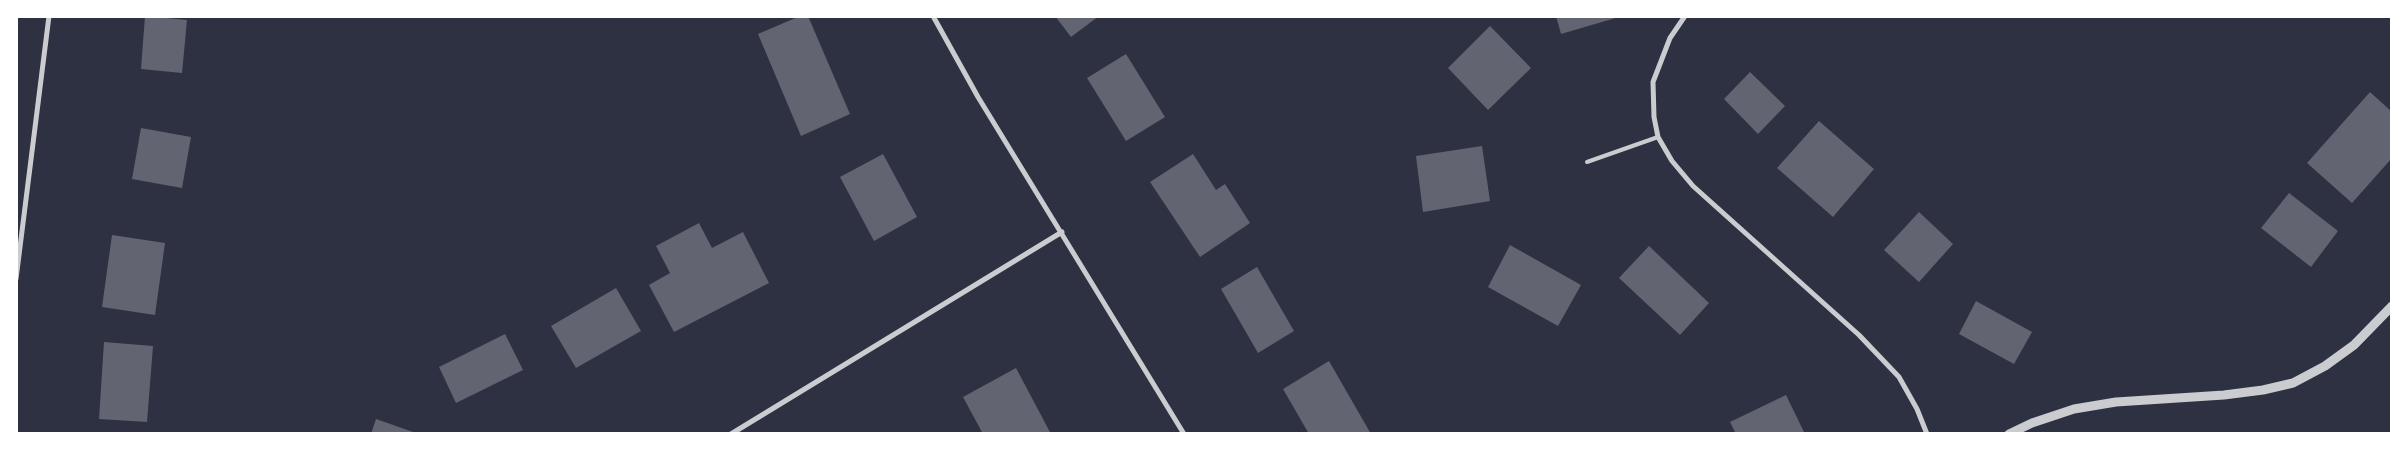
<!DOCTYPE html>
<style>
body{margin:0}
#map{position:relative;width:2408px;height:450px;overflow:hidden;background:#2d3142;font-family:Overpass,sans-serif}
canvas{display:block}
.frame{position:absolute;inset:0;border:18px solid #fff;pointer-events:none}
</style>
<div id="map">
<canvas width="2408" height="450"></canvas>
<div class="frame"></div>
</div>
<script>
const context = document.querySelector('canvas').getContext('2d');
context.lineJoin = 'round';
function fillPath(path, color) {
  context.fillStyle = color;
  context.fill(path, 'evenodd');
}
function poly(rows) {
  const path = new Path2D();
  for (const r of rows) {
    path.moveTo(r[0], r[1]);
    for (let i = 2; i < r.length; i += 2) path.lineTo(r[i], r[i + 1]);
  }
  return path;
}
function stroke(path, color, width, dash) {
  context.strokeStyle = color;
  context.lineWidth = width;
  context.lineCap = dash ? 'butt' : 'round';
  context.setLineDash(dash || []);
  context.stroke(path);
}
fillPath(poly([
 [145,16,187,20,182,73,141,69],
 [800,16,808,16,850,114,801,136,758,34],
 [1055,16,1099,16,1071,37],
 [1556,16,1619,16,1619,17,1561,34],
 [1490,26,1531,68,1488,110,1448,68],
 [1126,54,1165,117,1126,141,1087,78],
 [1750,72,1785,106,1758,134,1724,99],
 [2370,92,2392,112,2392,158,2352,203,2307,163],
 [1819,121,1874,169,1833,217,1777,168],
 [141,128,191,137,182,188,132,179],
 [1482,146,1490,201,1423,212,1416,156],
 [883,154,917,217,874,241,840,177],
 [1193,154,1216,190,1225,184,1250,223,1200,257,1150,182],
 [2289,193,2338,231,2311,267,2261,228],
 [1919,212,1953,244,1919,282,1884,250],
 [699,223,712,248,743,232,769,283,674,332,649,285,670,273,656,246],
 [112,235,165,243,155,315,102,307],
 [1510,245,1581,285,1558,326,1488,287],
 [1649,246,1709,303,1680,335,1619,278],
 [1257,267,1294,331,1258,353,1221,289],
 [616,288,641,331,576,368,551,326],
 [1976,301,2032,332,2014,364,1959,334],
 [505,334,523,370,456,403,439,367],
 [104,342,153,346,147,422,99,419],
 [1329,361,1371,434,1309,434,1283,389],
 [1016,368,1051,434,983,434,963,397],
 [1786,395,1805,434,1736,434,1730,422],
 [376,419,416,433,416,434,371,434]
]), '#626471');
stroke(poly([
 [1587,162,1658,137]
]), '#caccd0', 4);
stroke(poly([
 [933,16,978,97,1184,434],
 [1685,16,1670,38,1653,82,1654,117,1658,137,1672,161,1693,186,1859,335,1899,377,1917,409,1927,434],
 [16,279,49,16],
 [731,434,1062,232]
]), '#caccd0', 5);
stroke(poly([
 [2009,434,2032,423,2074,409,2116,402,2224,395,2263,390,2293,383,2325,366,2354,345,2392,306]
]), '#caccd0', 9);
</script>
